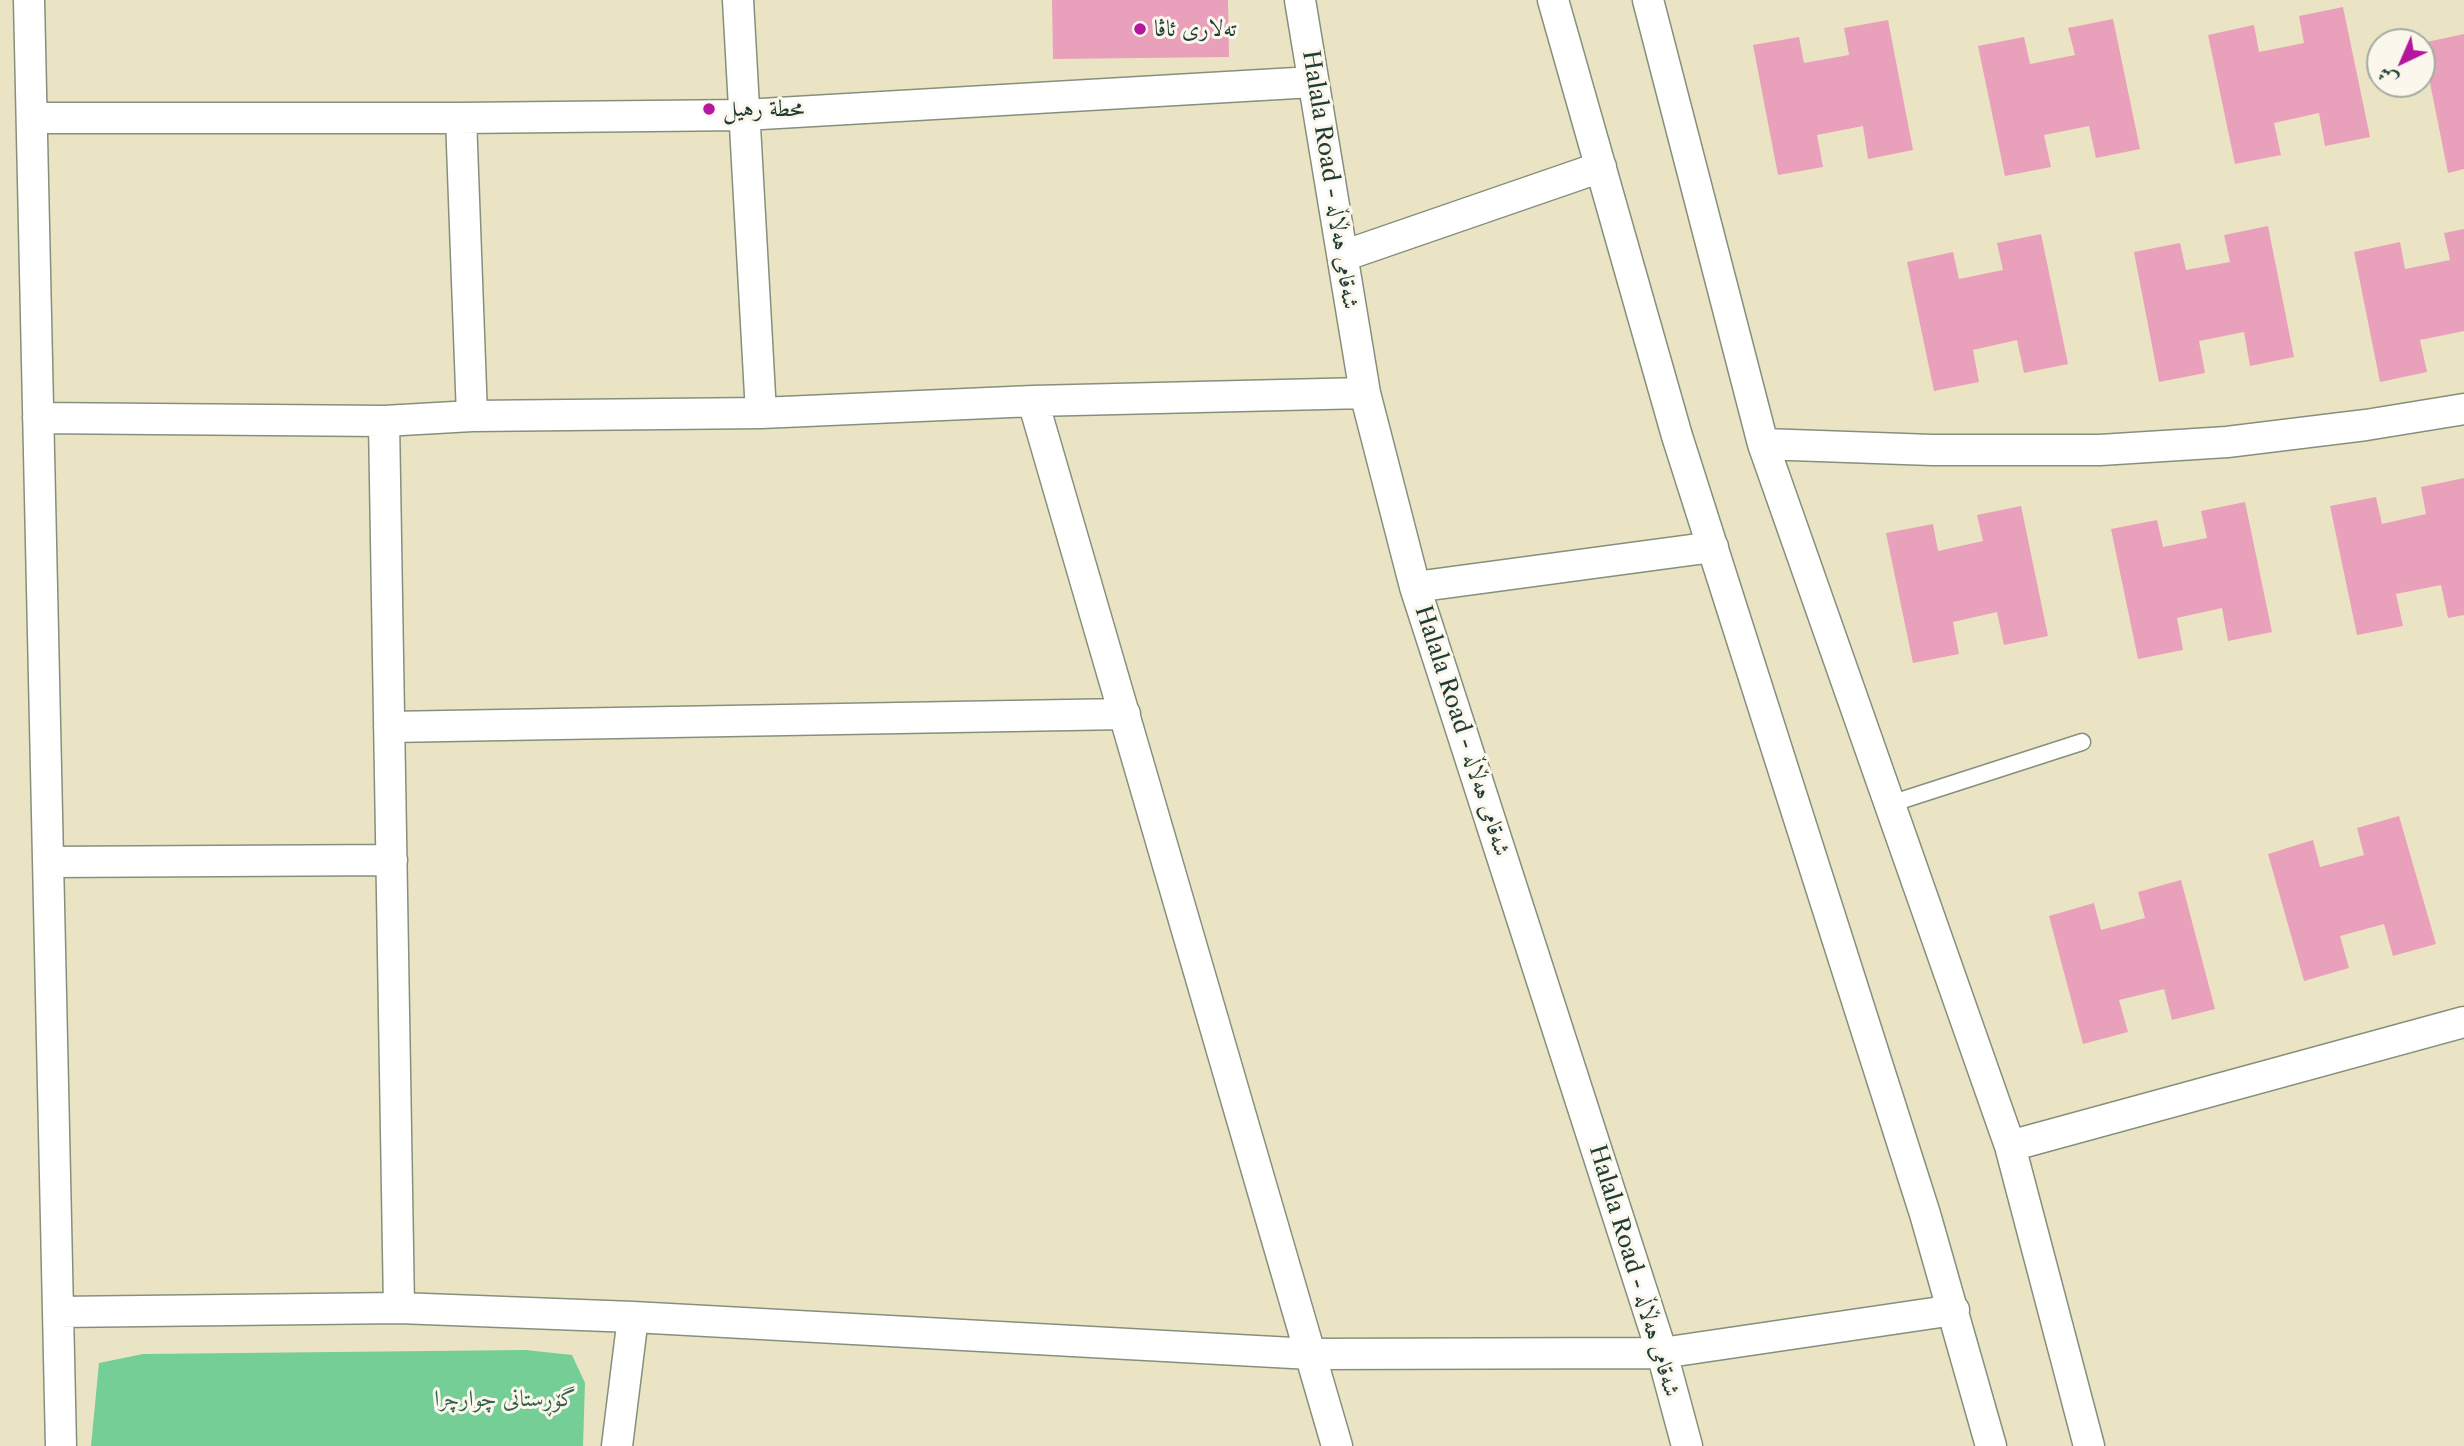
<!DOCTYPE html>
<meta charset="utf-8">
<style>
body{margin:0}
#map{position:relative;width:2464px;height:1446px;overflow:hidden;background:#ebe4c4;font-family:"Libre Caslon Text",Amiri,serif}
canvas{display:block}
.north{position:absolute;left:2366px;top:28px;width:70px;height:70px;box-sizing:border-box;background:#fbf7ec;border:2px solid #a3ada2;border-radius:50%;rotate:224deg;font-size:19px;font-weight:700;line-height:28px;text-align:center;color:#1f3d34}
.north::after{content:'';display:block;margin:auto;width:24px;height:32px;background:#b5179e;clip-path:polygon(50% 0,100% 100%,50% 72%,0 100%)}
</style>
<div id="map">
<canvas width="2464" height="1446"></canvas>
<div class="north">ش</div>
</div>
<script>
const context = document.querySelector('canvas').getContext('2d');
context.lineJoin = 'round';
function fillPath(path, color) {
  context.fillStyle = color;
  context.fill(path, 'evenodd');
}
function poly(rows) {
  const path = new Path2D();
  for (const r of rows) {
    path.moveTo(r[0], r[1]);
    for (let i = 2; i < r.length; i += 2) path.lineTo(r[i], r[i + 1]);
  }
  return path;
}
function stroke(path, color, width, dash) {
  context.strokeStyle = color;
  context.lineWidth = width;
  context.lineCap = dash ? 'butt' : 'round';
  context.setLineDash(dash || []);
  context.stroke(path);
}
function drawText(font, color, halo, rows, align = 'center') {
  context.font = font + ' "Libre Caslon Text",Amiri,serif';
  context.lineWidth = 6;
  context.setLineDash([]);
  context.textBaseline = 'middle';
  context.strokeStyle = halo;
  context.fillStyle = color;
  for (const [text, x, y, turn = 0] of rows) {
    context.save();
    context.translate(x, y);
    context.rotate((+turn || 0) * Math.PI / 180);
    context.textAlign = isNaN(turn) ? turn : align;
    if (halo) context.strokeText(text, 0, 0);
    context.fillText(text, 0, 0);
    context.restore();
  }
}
fillPath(poly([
 [526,1350,572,1355,585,1383,583,1446,91,1446,99,1363,143,1354]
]), '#74ce96');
fillPath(poly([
 [1052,0,1228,0,1229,57,1053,59],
 [2343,7,2370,137,2325,146,2319,113,2274,123,2281,155,2235,164,2208,35,2254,25,2259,52,2304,43,2299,16],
 [2113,19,2140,149,2096,158,2089,126,2044,135,2051,167,2005,176,1978,46,2024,37,2030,64,2075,55,2068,28],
 [1888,20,1913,150,1868,159,1863,126,1817,135,1823,167,1778,175,1753,45,1799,37,1804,63,1849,55,1844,28],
 [2464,34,2464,169,2448,173,2422,43],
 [2268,226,2294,357,2250,366,2244,332,2199,341,2205,373,2159,382,2134,252,2180,243,2186,270,2230,262,2224,235],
 [2464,229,2464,331,2420,340,2427,372,2380,382,2354,252,2400,242,2405,269,2450,260,2444,233],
 [2041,234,2068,364,2024,373,2017,340,1973,350,1979,382,1934,391,1907,262,1953,252,1959,279,2003,270,1997,243],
 [2464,478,2464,615,2448,618,2441,585,2396,594,2403,626,2357,635,2330,506,2376,497,2382,524,2426,514,2421,487],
 [2245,502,2272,632,2228,641,2222,608,2177,618,2183,650,2138,659,2111,529,2157,520,2163,547,2207,538,2201,511],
 [2021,506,2048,636,2004,645,1997,612,1953,622,1959,654,1913,663,1886,533,1933,524,1938,551,1983,541,1977,515],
 [2399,816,2436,944,2393,956,2384,924,2340,936,2349,968,2304,981,2268,854,2313,840,2320,867,2364,855,2357,828],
 [2181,880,2215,1009,2172,1020,2164,989,2119,1000,2128,1032,2083,1044,2049,916,2094,903,2101,930,2145,918,2138,892]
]), '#e9a0ba');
const service = poly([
 [1890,804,2082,742]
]);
const minor = poly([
 [29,0,61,1446],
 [738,0,761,413],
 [1300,0,1365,393,1415,587,1662,1353,1687,1446],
 [1553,0,1677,436,1925,1214,1991,1446],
 [1648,0,1763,444,2010,1146,2089,1446],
 [32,118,461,118,472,416],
 [461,118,744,115,1313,82],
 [1343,256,1601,167],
 [1033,401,1337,1446],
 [38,418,384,421,472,416,761,413,1033,401,1365,393],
 [384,421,399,1308],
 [1763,444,1932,450,2100,450,2227,442,2366,425,2464,409],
 [1415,587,1713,547],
 [389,727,1125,714],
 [49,862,392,860],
 [2010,1146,2464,1022],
 [58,1312,399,1308,633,1317,1311,1354,1662,1353,1954,1310],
 [617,1446,633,1317]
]);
stroke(service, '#85907c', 19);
stroke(minor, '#85907c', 33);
stroke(service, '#fff', 16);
stroke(minor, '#fff', 30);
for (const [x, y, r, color] of [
 [1140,29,7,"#b5179e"],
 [709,109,7,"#b5179e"]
]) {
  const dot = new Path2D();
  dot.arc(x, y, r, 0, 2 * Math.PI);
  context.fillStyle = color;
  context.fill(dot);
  stroke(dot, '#fbf7ec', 2.5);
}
drawText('23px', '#1f3d34', '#fbf7ec', [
 ["تەلاری ئاڤا",1154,29],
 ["محطة رهيل",723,109]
], 'left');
drawText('23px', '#1f3d34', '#fbf7ec', [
 ["Halala Road - شەقامی هەڵاڵە",1330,180,81],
 ["Halala Road - شەقامی هەڵاڵە",1462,731,72],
 ["Halala Road - شەقامی هەڵاڵە",1634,1271,73]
]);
drawText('23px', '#34614c', '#fbf7ec', [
 ["گۆڕستانی چوارچرا",505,1399]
]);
</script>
